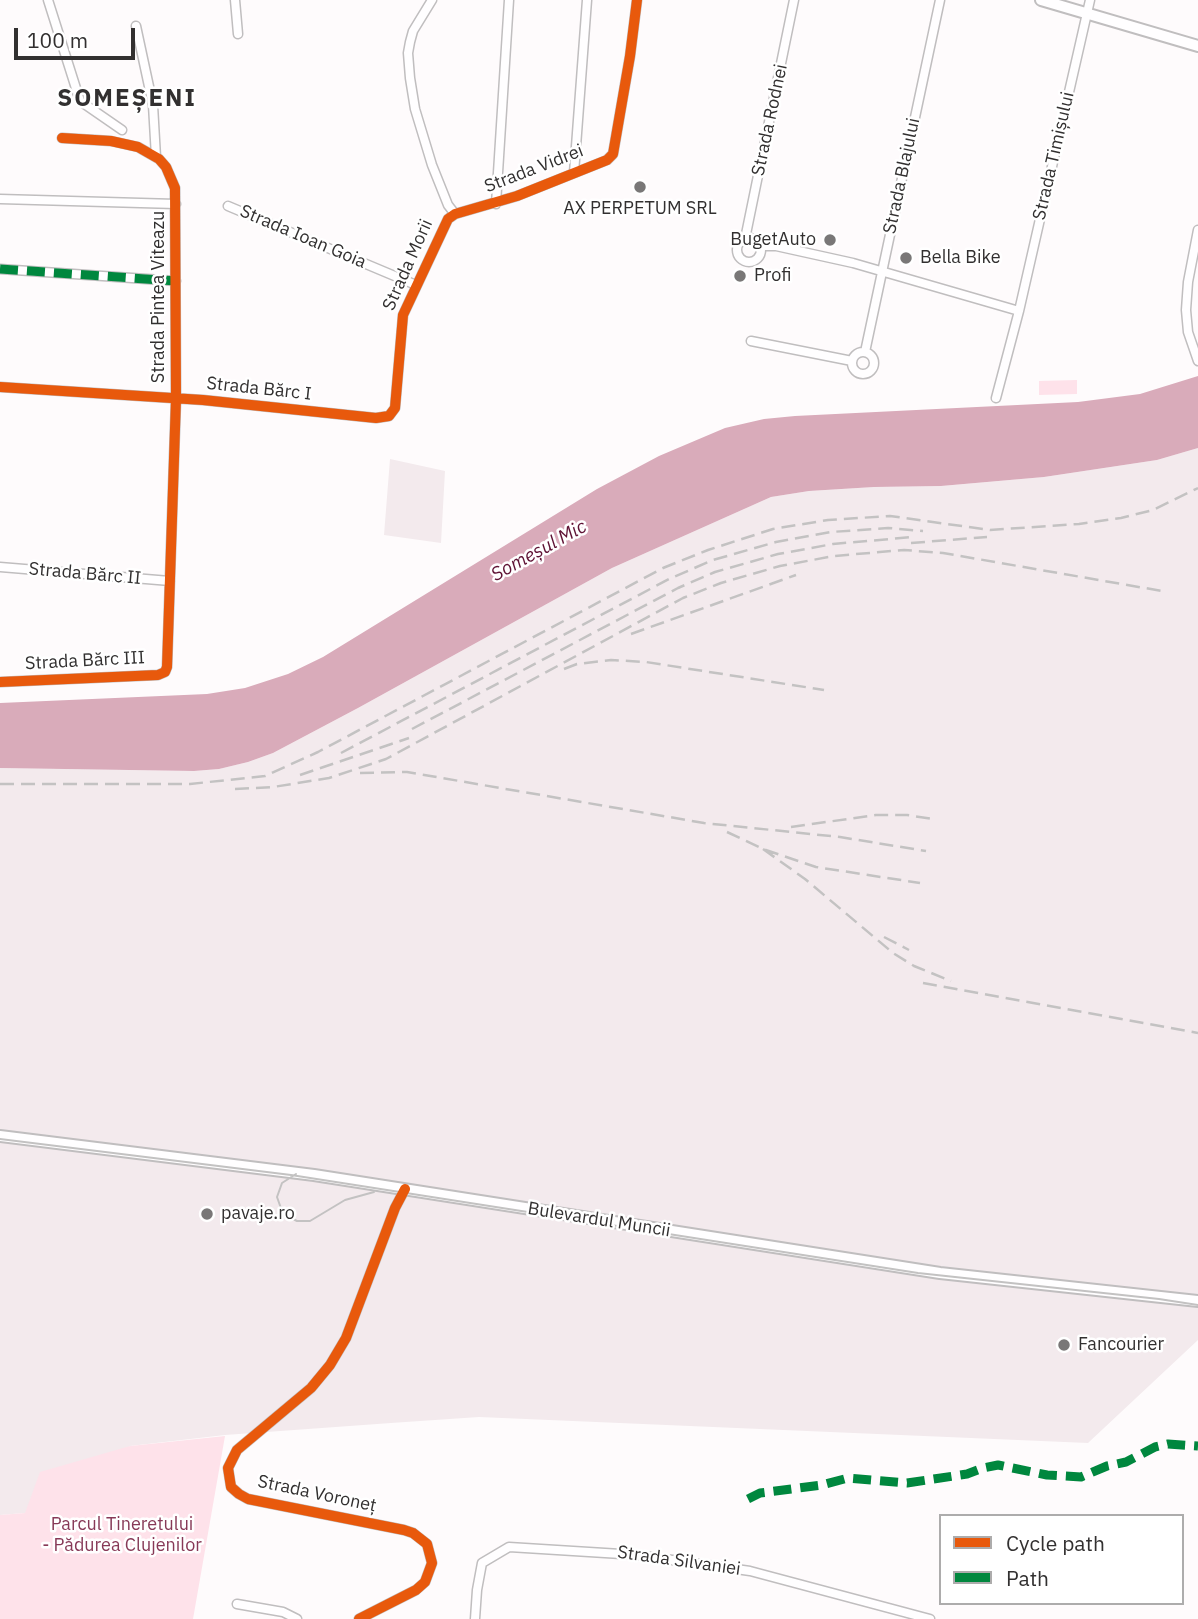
<!DOCTYPE html>
<meta charset="utf-8">
<style>
body{margin:0}
#map{position:relative;width:1198px;height:1619px;overflow:hidden;background:#fefbfc;font-family:"IBM Plex Sans",sans-serif}
canvas{display:block}
.legend{position:absolute;left:939px;top:1514px;width:245px;height:91px;box-sizing:border-box;background:#fff;border:2px solid #adacac;margin:0;padding:9px 12px;list-style:none;font-size:21px;color:#323030}
.legend li{display:flex;align-items:center;gap:14px;height:35px}
.legend b{width:35px;border:2px solid #adacac}
.scale{position:absolute;left:14px;top:28px;width:121px;height:32px;box-sizing:border-box;border:4px solid #323030;border-top:0;padding-left:9px;font-size:21px;line-height:24px;white-space:nowrap;color:#323030;-webkit-text-stroke:5px #fff;paint-order:stroke}
</style>
<div id="map">
<canvas width="1198" height="1619"></canvas>
<ul class="legend">
<li><b style="height:9px;background:#e8590c"></b>Cycle path</li>
<li><b style="height:9px;background:#00873e"></b>Path</li>
</ul>
<div class="scale">100 m</div>
</div>
<script>
const context = document.querySelector('canvas').getContext('2d');
context.lineJoin = 'round';
function fillPath(path, color) {
  context.fillStyle = color;
  context.fill(path, 'evenodd');
}
function poly(rows) {
  const path = new Path2D();
  for (const r of rows) {
    if (r.length === 3) {
      path.moveTo(r[0] + r[2], r[1]);
      path.arc(r[0], r[1], r[2], 0, 2 * Math.PI);
      continue;
    }
    path.moveTo(r[0], r[1]);
    for (let i = 2; i < r.length; i += 2) path.lineTo(r[i], r[i + 1]);
  }
  return path;
}
function stroke(path, color, width, dash) {
  context.strokeStyle = color;
  context.lineWidth = width;
  context.lineCap = dash ? 'butt' : 'round';
  context.setLineDash(dash || []);
  context.stroke(path);
}
function drawText(font, color, halo, rows, align = 'center') {
  context.font = font + ' "IBM Plex Sans",sans-serif';
  context.lineWidth = 5;
  context.setLineDash([]);
  context.textBaseline = 'middle';
  context.strokeStyle = halo;
  context.fillStyle = color;
  for (const [text, x, y, turn = 0] of rows) {
    context.save();
    context.translate(x, y);
    context.rotate((+turn || 0) * Math.PI / 180);
    context.textAlign = isNaN(turn) ? turn : align;
    if (halo) context.strokeText(text, 0, 0);
    context.fillText(text, 0, 0);
    context.restore();
  }
}
fillPath(poly([
 [1198,448,1198,1340,1088,1443,479,1417,391,1423,225,1435,130,1446,25,1513,0,1515,0,768,194,771,219,769,248,762,273,753,358,708,612,568,771,497,809,491,874,487,941,486,1044,477,1157,460],
 [390,459,445,471,441,543,384,535]
]), '#f3eaed');
fillPath(poly([
 [1077,380,1077,394,1039,395,1039,381],
 [225,1436,193,1619,0,1619,0,1515,25,1513,40,1472,130,1446]
]), '#fee2ea');
fillPath(poly([
 [1198,376,1198,448,1157,460,1044,477,941,486,874,487,809,491,771,497,612,568,358,708,273,753,248,762,219,769,194,771,0,768,0,703,207,694,245,688,288,674,323,657,597,489,659,456,725,428,764,419,795,416,1078,402,1140,394]
]), '#d9abba');
const minor = poly([
 [48,0,80,101,122,130],
 [235,0,238,34],
 [432,0,413,31,410,42,408,53,410,78,415,109,432,165,448,205,455,214],
 [136,26,153,105,156,157],
 [574,173,587,0],
 [0,199,176,204],
 [496,204,509,0],
 [228,206,416,285],
 [1198,230,1188,282,1186,310,1188,332,1198,361],
 [749,250,12],
 [745,239,794,0],
 [760,246,776,246,853,263,1019,311],
 [0,269,176,281],
 [751,341,852,361],
 [863,363,11],
 [865,352,940,0],
 [0,387,203,400,376,418,389,416,395,408,403,315,448,219,455,214,517,196,607,160,613,154,630,56,637,0],
 [996,398,1019,311,1090,0],
 [0,567,170,581],
 [0,682,158,675,165,672,167,667,176,399,175,188,166,167,159,159,138,147,111,141,62,138],
 [237,1604,283,1612,297,1619],
 [359,1619,416,1590,425,1582,432,1563,427,1544,413,1533,404,1530,248,1499,239,1494,231,1487,228,1468,237,1450,311,1388,330,1365,346,1338,395,1208,405,1189],
 [475,1619,477,1590,482,1563,509,1547,637,1555,750,1571,930,1619]
]);
const major = poly([
 [1041,0,1198,46],
 [0,1136,314,1175,940,1273,1198,1301]
]);
stroke(minor, '#c0bebf', 11);
stroke(major, '#c0bebf', 14);
stroke(minor, '#fffeff', 8);
stroke(major, '#fffeff', 10);
stroke(poly([
 [0,1139,291,1175,918,1273,1159,1299,1198,1305],
 [296,1174,282,1183,277,1197,283,1214,297,1221,310,1221,345,1200,374,1192]
]), '#c3c2c2', 2);
stroke(poly([
 [911,543,987,537],
 [631,634,796,575],
 [564,669,577,664,611,660,646,662,824,690],
 [412,729,678,588,715,572,778,554,833,544,913,537],
 [341,753,669,579,713,560,776,542,831,532,888,528,923,531],
 [360,773,407,772,704,823,840,837,926,851],
 [300,775,409,738],
 [0,784,190,784,265,776,318,752,663,568,708,550,773,529,828,520,890,516,990,530,1079,524,1121,518,1153,510,1198,488],
 [235,789,273,787,329,778,386,759,683,598,721,583,780,566,834,556,904,550,943,553,1162,591],
 [791,827,876,815,907,815,933,819],
 [727,832,763,849,816,867,920,883],
 [763,849,805,879,893,953,914,966,951,981],
 [884,937,909,950],
 [923,983,1198,1033]
]), '#c3c2c2', 2.5, [14, 7]);
stroke(poly([
 [0,269,176,281],
 [748,1499,760,1493,822,1485,848,1478,907,1483,967,1474,983,1468,998,1465,1047,1475,1081,1477,1107,1466,1126,1462,1155,1447,1168,1444,1198,1446]
]), '#00873e', 9, [18, 9]);
stroke(poly([
 [0,387,203,400,376,418,389,416,395,408,403,315,448,219,455,214,517,196,607,160,613,154,630,56,637,0],
 [0,682,158,675,165,672,167,667,176,399,175,188,166,167,159,159,138,147,111,141,62,138],
 [359,1619,416,1590,425,1582,432,1563,427,1544,413,1533,404,1530,248,1499,239,1494,231,1487,228,1468,237,1450,311,1388,330,1365,346,1338,395,1208,405,1189]
]), '#e8590c', 10);
for (const [x, y, r, color] of [
 [640,187,7,"#797777"],
 [830,240,7,"#797777"],
 [906,258,7,"#797777"],
 [740,276,7,"#797777"],
 [207,1214,7,"#797777"],
 [1064,1345,7,"#797777"]
]) {
  const dot = new Path2D();
  dot.arc(x, y, r, 0, 2 * Math.PI);
  context.fillStyle = color;
  context.fill(dot);
  stroke(dot, '#fff', 2.5);
}
drawText('18px', '#323030', '#fff', [
 ["Strada Rodnei",770,120,-78],
 ["Strada Timișului",1054,156,-77],
 ["Strada Vidrei",534,169,-21],
 ["Strada Blajului",902,176,-78],
 ["Strada Ioan Goia",303,237,23],
 ["Strada Morii",408,265,-66],
 ["Strada Pintea Viteazu",159,297,-90],
 ["Strada Bărc I",259,389,6],
 ["Strada Bărc II",85,574,5],
 ["Strada Bărc III",85,661,-3],
 ["Bulevardul Muncii",599,1220,9],
 ["Strada Voroneț",317,1494,12],
 ["Strada Silvaniei",679,1561,8]
]);
drawText('18px', '#323030', '#fff', [
 ["AX PERPETUM SRL",640,209,"center"],
 ["BugetAuto",816,240,"right"],
 ["Bella Bike",920,258],
 ["Profi",754,276],
 ["pavaje.ro",221,1214],
 ["Fancourier",1078,1345]
], 'left');
drawText('18px', '#873957', '#fff', [
 ["Parcul Tineretului",122,1525],
 ["- Pădurea Clujenilor",122,1546]
]);
drawText('italic 19px', '#5e1234', '#fff', [
 ["Someșul Mic",539,551,-29]
]);
context.letterSpacing = '2px';
drawText('bold 24px', '#323030', '#fff', [
 ["SOMEȘENI",127,99]
]);
context.letterSpacing = '0px';
</script>
